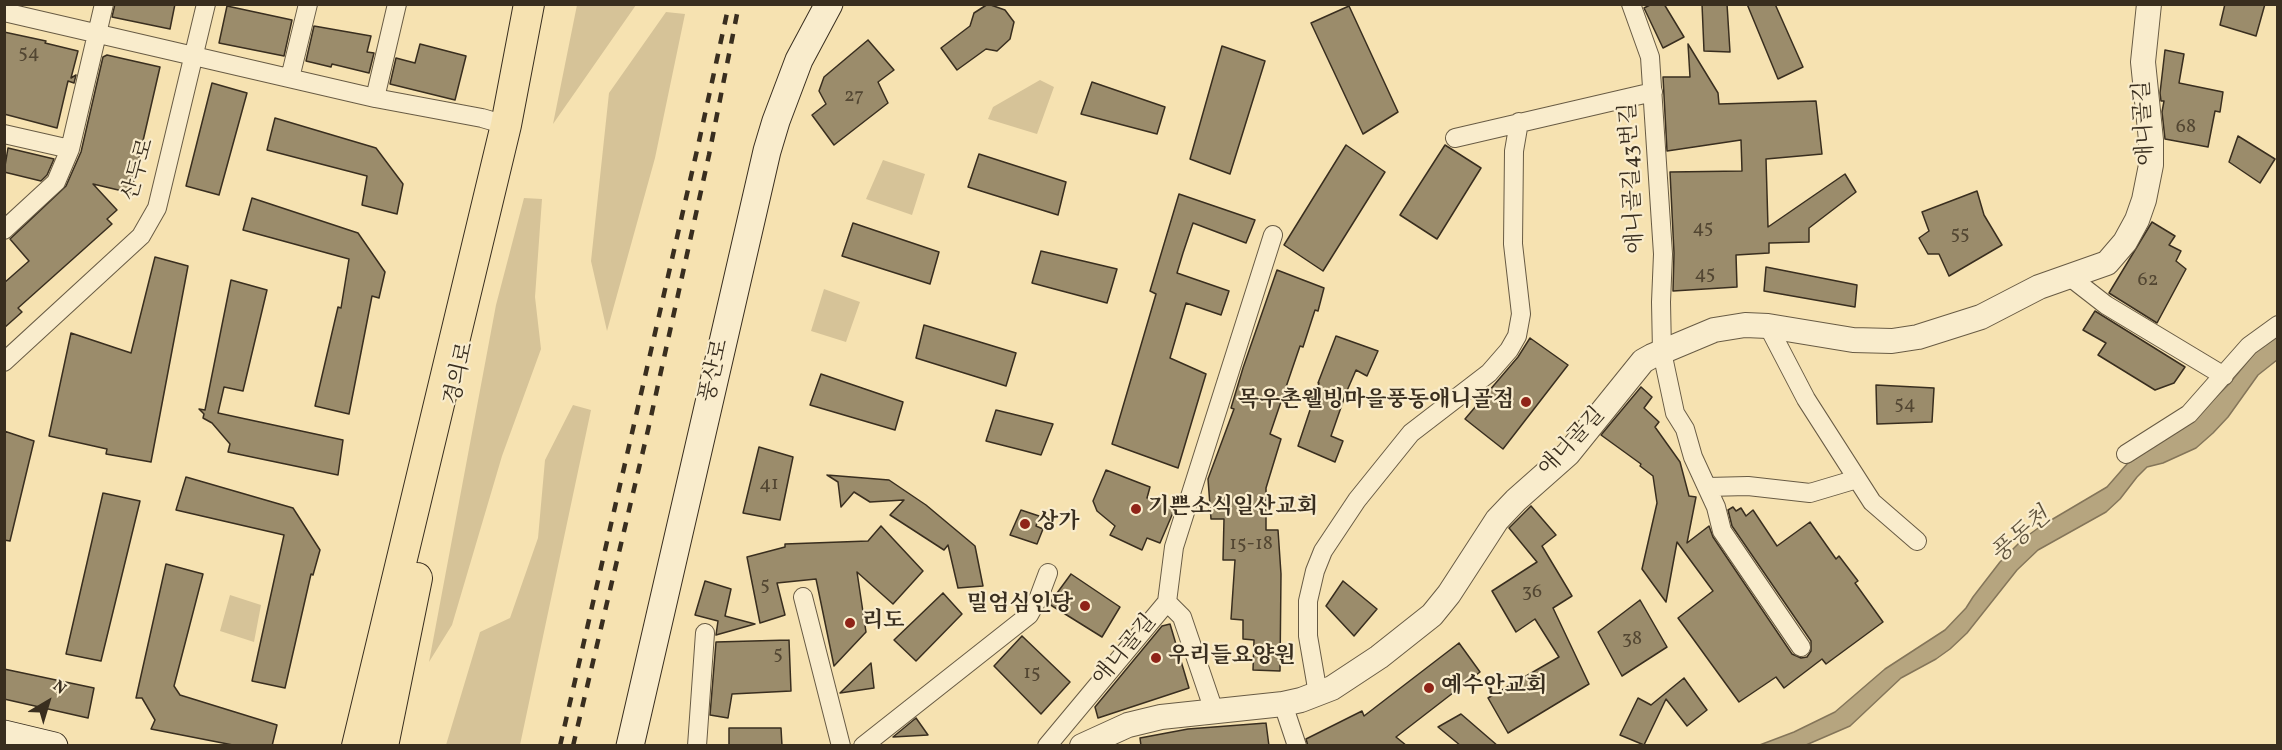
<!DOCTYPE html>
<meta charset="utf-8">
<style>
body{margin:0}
#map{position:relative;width:2282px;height:750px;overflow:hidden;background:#f6e2b1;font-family:Vollkorn,serif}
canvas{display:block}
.frame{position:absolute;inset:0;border:6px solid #392e1f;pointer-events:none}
.north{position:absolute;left:18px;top:672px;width:60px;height:60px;-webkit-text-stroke:4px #f9eccc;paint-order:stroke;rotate:38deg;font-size:16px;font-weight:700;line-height:24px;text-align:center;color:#392e1f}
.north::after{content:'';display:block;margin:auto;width:21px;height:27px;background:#392e1f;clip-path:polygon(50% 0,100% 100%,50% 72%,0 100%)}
</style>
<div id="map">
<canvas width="2282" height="750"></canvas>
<div class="frame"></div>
<div class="north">N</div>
</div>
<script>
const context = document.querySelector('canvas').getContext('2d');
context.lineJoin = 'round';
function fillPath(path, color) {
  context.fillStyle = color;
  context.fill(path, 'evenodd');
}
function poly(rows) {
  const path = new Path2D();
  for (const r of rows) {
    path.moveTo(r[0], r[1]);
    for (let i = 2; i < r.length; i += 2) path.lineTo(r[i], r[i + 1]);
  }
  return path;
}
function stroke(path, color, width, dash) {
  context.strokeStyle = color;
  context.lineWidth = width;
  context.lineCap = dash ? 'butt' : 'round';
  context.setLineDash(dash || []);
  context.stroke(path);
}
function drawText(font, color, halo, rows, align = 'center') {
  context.font = font + ' Vollkorn,"Noto Serif KR",serif';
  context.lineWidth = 4.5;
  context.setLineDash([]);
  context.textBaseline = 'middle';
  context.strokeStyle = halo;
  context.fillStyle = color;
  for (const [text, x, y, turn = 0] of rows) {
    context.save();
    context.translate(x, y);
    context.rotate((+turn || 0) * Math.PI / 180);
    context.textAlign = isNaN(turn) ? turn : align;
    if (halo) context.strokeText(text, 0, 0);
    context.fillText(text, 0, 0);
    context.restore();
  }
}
fillPath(poly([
 [577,5,636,5,553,124],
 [666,12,685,14,655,158,607,331,591,261,609,93],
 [1040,80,1054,87,1037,134,988,119,993,107],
 [883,160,925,174,912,215,866,199],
 [524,198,542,199,535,297,541,349,502,456,452,625,429,662,496,305],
 [824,289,860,302,846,342,811,331],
 [573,405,591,410,520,745,446,745,480,632,510,618,538,538,545,460],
 [230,595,261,605,254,642,220,631]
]), '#d6c398');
const water = poly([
 [2277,336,2277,360,2258,375,2228,417,2213,433,2196,448,2163,463,2147,467,2137,477,2120,499,2106,512,2038,550,2017,570,1967,633,1950,649,1936,659,1901,678,1850,726,1806,745,1757,746,1794,732,1835,712,1885,669,1945,630,1966,608,1973,597,2000,562,2023,539,2041,526,2107,487,2134,456,2190,423,2229,384,2258,349,2277,336]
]);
fillPath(water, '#b6a57f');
stroke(water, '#847559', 1.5);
const building = poly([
 [115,4,175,4,170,29,112,17,115,4],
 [988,4,1005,10,1014,22,1010,39,997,51,986,49,957,70,941,48,970,26,974,13,988,4],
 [1652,4,1664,4,1684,37,1663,48,1644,8,1652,4],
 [1702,4,1727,4,1730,52,1704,51,1702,4],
 [1747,4,1775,4,1803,67,1778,79,1747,4],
 [2225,4,2265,4,2256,36,2220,25,2225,4],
 [227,6,292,20,284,56,219,43,227,6],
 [1349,6,1398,112,1363,134,1311,23,1349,6],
 [314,26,371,36,367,52,374,53,369,73,332,64,331,67,306,61,314,26],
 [4,32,46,41,45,43,78,51,71,78,76,75,74,83,68,81,57,128,4,114,4,32],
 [868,40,894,70,878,82,888,103,834,145,812,115,826,104,819,91,824,77,868,40],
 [420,44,466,56,455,100,390,84,396,58,415,63,420,44],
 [1688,44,1718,93,1719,104,1816,101,1822,154,1766,159,1768,227,1845,174,1856,192,1809,228,1809,242,1769,243,1769,253,1736,255,1737,287,1673,291,1674,253,1670,172,1742,171,1741,140,1667,151,1663,77,1690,77,1688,44],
 [1222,46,1265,61,1230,174,1190,159,1222,46],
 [2165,50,2184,54,2179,83,2223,92,2220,112,2215,111,2208,147,2165,139,2162,112,2164,101,2161,101,2160,93,2165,50],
 [107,55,160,67,131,193,93,184,117,210,107,219,112,224,18,308,22,312,4,328,4,283,29,261,10,239,66,186,81,152,103,57,107,55],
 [1092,82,1165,107,1157,134,1081,114,1092,82],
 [212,83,247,93,219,195,186,186,212,83],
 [275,118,376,148,403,184,397,214,362,205,367,176,267,150,275,118],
 [2238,136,2275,159,2260,183,2229,162,2238,136],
 [1346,145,1385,172,1323,271,1284,245,1346,145],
 [1445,145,1481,168,1437,239,1400,215,1445,145],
 [8,148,54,159,47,175,41,181,4,172,8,148],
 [979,154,1066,182,1058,215,968,187,979,154],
 [1977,191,1984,215,2002,245,1949,276,1939,254,1928,254,1919,238,1929,231,1922,212,1977,191],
 [1179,194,1255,220,1246,243,1193,223,1183,253,1177,273,1229,291,1221,315,1186,303,1170,358,1206,374,1178,468,1112,444,1156,294,1150,291,1179,194],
 [252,198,358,233,385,272,379,298,372,296,349,414,315,406,338,307,341,308,349,259,243,230,252,198],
 [2152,222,2175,236,2169,245,2181,251,2176,261,2186,269,2157,323,2109,293,2152,222],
 [853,223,939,252,930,284,842,256,853,223],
 [1041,251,1117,269,1107,303,1032,283,1041,251],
 [155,257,188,266,151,462,106,454,107,449,49,436,71,333,131,353,155,257],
 [1766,267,1857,285,1855,307,1764,291,1766,267],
 [1277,270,1324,288,1318,311,1315,310,1303,347,1300,346,1270,434,1281,439,1266,488,1266,530,1278,530,1281,574,1280,671,1253,670,1254,640,1243,639,1243,620,1231,619,1235,560,1223,560,1224,519,1211,519,1208,479,1234,409,1231,408,1243,368,1277,270],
 [231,280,267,290,243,391,224,387,218,413,343,440,338,475,228,452,230,444,212,423,203,418,204,414,199,409,205,410,231,280],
 [2095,311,2185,367,2174,383,2155,390,2098,355,2106,343,2083,330,2095,311],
 [924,325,1016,353,1006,386,916,358,924,325],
 [1336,336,1378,351,1367,376,1356,370,1346,393,1331,436,1343,441,1335,462,1298,446,1319,383,1318,383,1336,336],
 [1530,338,1568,365,1503,449,1465,419,1518,357,1530,338],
 [821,374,903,402,895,430,810,405,821,374],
 [1876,385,1934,388,1932,422,1877,424,1876,385],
 [1641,387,1652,397,1644,408,1659,422,1655,427,1680,462,1689,496,1696,497,1687,543,1709,526,1713,537,1792,654,1801,658,1807,657,1811,651,1811,641,1732,526,1728,510,1733,507,1736,511,1741,508,1746,516,1753,510,1777,546,1810,522,1836,559,1839,556,1858,581,1855,583,1883,622,1826,664,1822,659,1784,688,1776,677,1739,702,1678,618,1713,591,1677,542,1666,602,1642,569,1657,503,1653,476,1640,466,1641,464,1601,435,1641,387],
 [996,410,1053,424,1041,455,986,441,996,410],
 [4,431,34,441,10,541,4,540,4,431],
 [759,447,793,457,780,520,743,513,759,447],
 [1106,470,1150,487,1147,498,1175,508,1160,543,1147,538,1142,550,1110,535,1115,526,1097,511,1093,501,1106,470],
 [827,475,889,480,926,505,975,546,983,586,958,588,948,545,944,550,890,515,904,500,870,502,854,492,841,507,838,482,827,475],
 [186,477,293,508,320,550,313,575,311,574,285,688,252,681,284,535,176,510,186,477],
 [103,493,140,501,101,661,66,654,103,493],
 [1531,506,1556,535,1542,546,1572,596,1553,608,1589,684,1508,733,1488,698,1559,657,1535,619,1516,632,1492,591,1537,562,1509,528,1531,506],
 [1021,510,1039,516,1036,526,1043,529,1037,544,1010,535,1021,510],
 [881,526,923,571,893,604,857,572,866,632,834,666,816,579,777,583,785,615,760,623,747,557,785,547,785,544,868,541,881,526],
 [166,564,203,574,174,686,180,695,277,725,272,746,238,746,151,729,155,720,142,698,136,698,166,564],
 [1071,574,1120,607,1102,637,1049,604,1071,574],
 [705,581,731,589,725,616,755,624,716,635,718,621,695,615,705,581],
 [1343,581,1377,609,1354,636,1326,606,1343,581],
 [943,593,962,614,916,661,894,640,943,593],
 [1640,600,1667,647,1622,676,1598,632,1640,600],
 [1170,624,1189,688,1098,718,1095,707,1162,626,1170,624],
 [1022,636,1070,682,1041,714,994,666,1022,636],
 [789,640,791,691,732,694,728,718,710,715,716,642,789,640],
 [1459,643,1480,672,1396,737,1407,746,1308,746,1306,739,1362,711,1364,716,1459,643],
 [871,663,874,688,840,693,871,663],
 [4,669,94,688,88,718,4,699,4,669],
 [1684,678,1707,710,1687,726,1666,699,1644,745,1620,735,1638,698,1651,705,1684,678],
 [1461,714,1498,746,1461,746,1438,727,1461,714],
 [916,718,928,735,893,737,916,718],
 [1266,723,1269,746,1141,746,1140,738,1188,729,1266,723],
 [729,728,781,728,782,746,729,746,729,728]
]);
fillPath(building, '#9b8c6b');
stroke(building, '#392e1f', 1.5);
const minor = poly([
 [1631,4,1650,57,1663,254,1661,302,1662,352,1675,413,1685,429,1693,457,1716,507,1722,531,1801,647],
 [4,12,375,98,482,118,506,125],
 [290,78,308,4],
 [375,98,397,4],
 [4,134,70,149],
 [1455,138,1653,92],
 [4,230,56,182,70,149,104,4],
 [2070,277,2106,305,2224,376],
 [1768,326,1806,399,1872,502,1917,541],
 [4,362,141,236,157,208,206,4],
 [2126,454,2189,414,2249,346,2278,325],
 [1707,487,1748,486,1810,493,1857,479],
 [803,597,841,746],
 [1167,602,1182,617,1214,711],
 [1318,694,1308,636,1308,601,1315,571,1323,551,1357,500,1411,433,1489,373,1509,350,1517,336,1521,314,1513,244,1514,151,1519,122],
 [1283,704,1297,746],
 [697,746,705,633],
 [863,746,1029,615,1039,597,1048,573],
 [1047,746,1167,602,1174,547,1273,235]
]);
const tertiary = poly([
 [1082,746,1128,725,1161,717,1283,704,1301,700,1332,688,1379,657,1432,615,1449,594,1497,520,1516,500,1568,454,1643,361,1652,356,1714,330,1745,325,1768,326,1853,340,1892,341,1918,337,1981,317,2039,287,2107,263,2125,242,2137,220,2144,200,2151,165,2151,140,2143,62,2149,4]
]);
const secondary = poly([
 [4,734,54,746],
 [630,746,767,151,776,121,799,60,829,4]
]);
const primary = poly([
 [357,746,506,125,529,4],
 [383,746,417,578]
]);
stroke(minor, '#685b44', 20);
stroke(tertiary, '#685b44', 26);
stroke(secondary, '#392e1f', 29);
stroke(primary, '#392e1f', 32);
stroke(minor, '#f9eccc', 18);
stroke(tertiary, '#f9eccc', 24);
stroke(secondary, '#f9eccc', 27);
stroke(primary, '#f6e2b1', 30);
stroke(poly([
 [560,746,698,146,729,4],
 [573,746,648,430,709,155,739,4]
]), '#392e1f', 4.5, [10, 10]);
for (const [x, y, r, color] of [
 [1526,402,6,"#8f2418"],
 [1136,509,6,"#8f2418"],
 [1025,524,6,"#8f2418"],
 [1085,606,6,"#8f2418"],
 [850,623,6,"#8f2418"],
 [1156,658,6,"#8f2418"],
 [1429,688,6,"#8f2418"]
]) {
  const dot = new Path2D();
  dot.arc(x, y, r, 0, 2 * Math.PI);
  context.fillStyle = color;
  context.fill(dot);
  stroke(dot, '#f9eccc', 2);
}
drawText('20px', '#524632', null, [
 ["54",29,54],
 ["27",854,97],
 ["68",2186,128],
 ["45",1703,229],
 ["55",1960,235],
 ["45",1705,275],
 ["62",2148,281],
 ["54",1905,405],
 ["41",769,485],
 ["15-18",1251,545],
 ["5",765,586],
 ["36",1532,593],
 ["38",1632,640],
 ["5",778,655],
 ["15",1032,674]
]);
drawText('22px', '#392e1f', '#f9eccc', [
 ["애니골길",2146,123,-93],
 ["산두로",140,170,-74],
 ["애니골길43번길",1634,178,-93],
 ["풍산로",716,371,-77],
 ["경의로",461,374,-77],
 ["애니골길",1573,443,-47],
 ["애니골길",1126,651,-50]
]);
drawText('bold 22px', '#392e1f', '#f9eccc', [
 ["목우촌웰빙마을풍동애니골점",1514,402,"right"],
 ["기쁜소식일산교회",1148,509],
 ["상가",1037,524],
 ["밀엄심인당",1073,606,"right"],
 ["리도",862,623],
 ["우리들요양원",1168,658],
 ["예수안교회",1441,688]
], 'left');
drawText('italic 24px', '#5e523c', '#f9eccc', [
 ["풍동천",2022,537,-41]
]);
</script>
